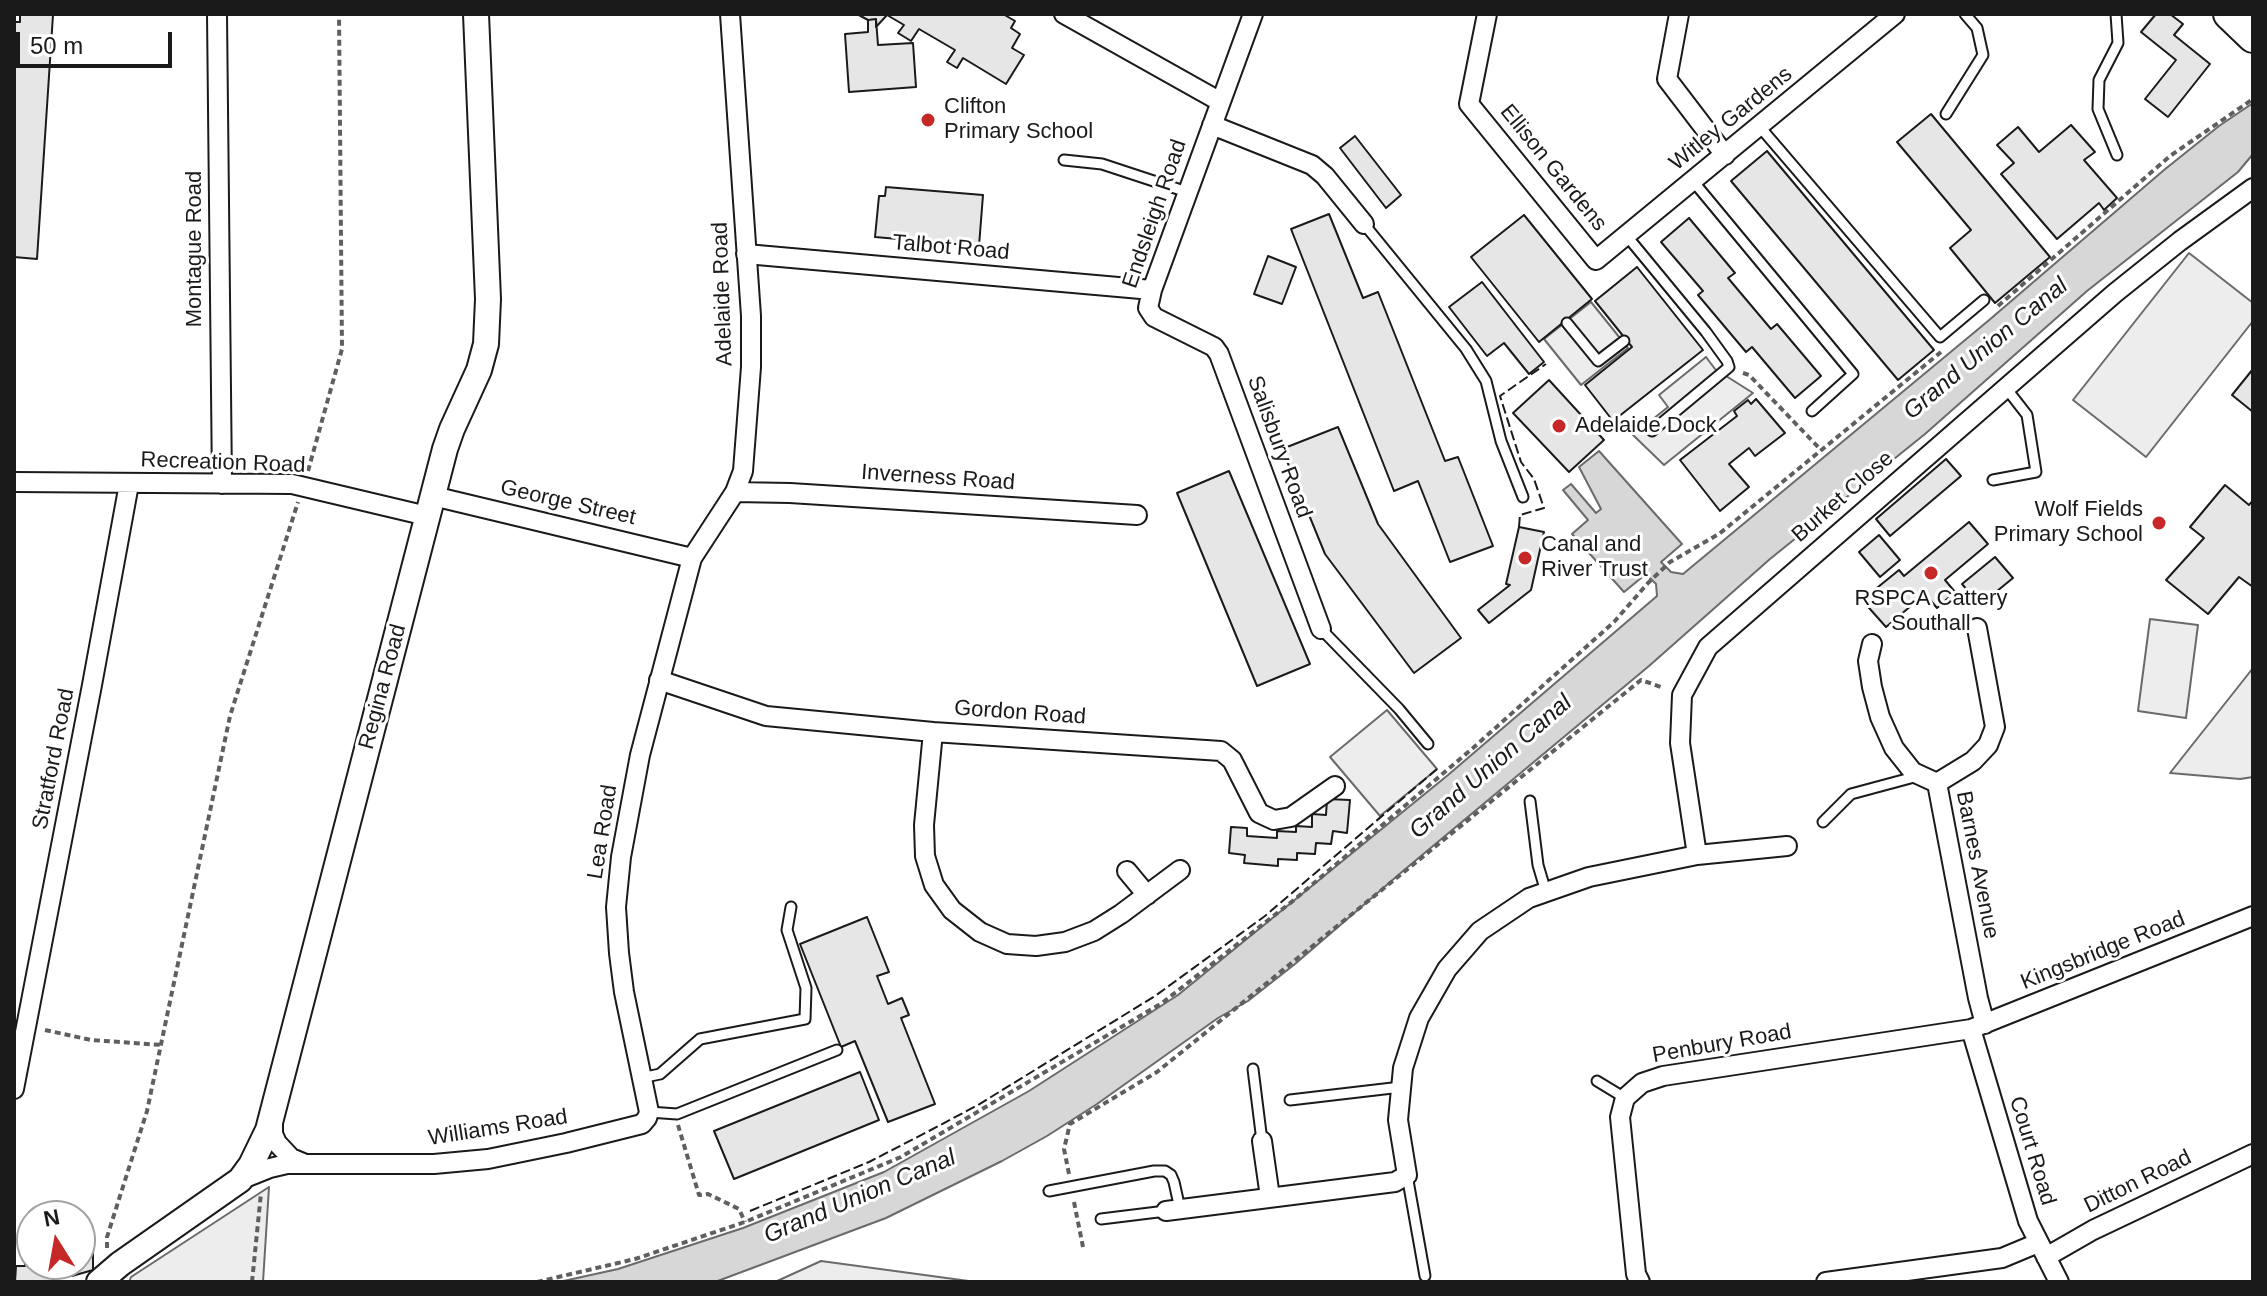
<!DOCTYPE html>
<style>
body{margin:0}
#map{position:relative;width:2267px;height:1296px;overflow:hidden;background:#fff;font-family:Arial,sans-serif}
canvas{display:block}
.frame{position:absolute;inset:0;border:16px solid #1a1a1a;pointer-events:none}
.north{position:absolute;left:16px;top:1200px;width:80px;height:80px;box-sizing:border-box;background:#fff;border:2px solid #a3a3a3;border-radius:50%;rotate:349deg;font-size:22px;font-weight:700;line-height:32px;text-align:center;color:#1a1a1a}
.north::after{content:'';display:block;margin:auto;width:28px;height:36px;background:#c62828;clip-path:polygon(50% 0,100% 100%,50% 72%,0 100%)}
.scale{position:absolute;left:16px;top:32px;width:156px;height:36px;box-sizing:border-box;border:4px solid #1a1a1a;border-top:0;padding-left:10px;font-size:24px;line-height:28px;white-space:nowrap;color:#1a1a1a;-webkit-text-stroke:6px #fff;paint-order:stroke}
</style>
<div id="map">
<canvas width="2267" height="1296"></canvas>
<div class="frame"></div>
<div class="north">N</div>
<div class="scale">50 m</div>
</div>
<script>
const context = document.querySelector('canvas').getContext('2d');
context.lineJoin = 'round';
function fillPath(path, color) {
  context.fillStyle = color;
  context.fill(path, 'evenodd');
}
function poly(rows) {
  const path = new Path2D();
  for (const r of rows) {
    path.moveTo(r[0], r[1]);
    for (let i = 2; i < r.length; i += 2) path.lineTo(r[i], r[i + 1]);
  }
  return path;
}
function stroke(path, color, width, dash) {
  context.strokeStyle = color;
  context.lineWidth = width;
  context.lineCap = dash ? 'butt' : 'round';
  context.setLineDash(dash || []);
  context.stroke(path);
}
function drawText(font, color, halo, rows, align = 'center') {
  context.font = font + ' Arial,sans-serif';
  context.lineWidth = 6;
  context.setLineDash([]);
  context.textBaseline = 'middle';
  context.strokeStyle = halo;
  context.fillStyle = color;
  for (const [text, x, y, turn = 0] of rows) {
    context.save();
    context.translate(x, y);
    context.rotate((+turn || 0) * Math.PI / 180);
    context.textAlign = isNaN(turn) ? turn : align;
    if (halo) context.strokeText(text, 0, 0);
    context.fillText(text, 0, 0);
    context.restore();
  }
}
const built = poly([
 [2189,253,2253,303,2253,321,2146,457,2073,400,2189,253],
 [1591,302,1628,348,1581,385,1544,339,1591,302],
 [1706,357,1715,369,1753,393,1664,465,1633,435,1668,407,1659,395,1706,357],
 [2150,619,2198,625,2186,718,2138,711,2150,619],
 [2253,668,2253,777,2240,779,2170,773,2253,668],
 [1387,710,1437,769,1380,816,1330,757,1387,710],
 [269,1187,263,1282,129,1282,131,1277,269,1187],
 [821,1261,976,1282,775,1282,821,1261]
]);
fillPath(built, '#ededed');
stroke(built, '#6a6a6a', 2);
const water = poly([
 [2253,103,2253,154,2238,172,2087,291,1925,434,1770,559,1649,666,1403,871,1295,964,1248,1001,1218,1018,1097,1104,1047,1136,1002,1161,886,1218,715,1282,559,1282,618,1269,743,1228,884,1172,1029,1091,1178,995,1448,775,1657,596,1656,584,1646,574,1624,592,1572,534,1588,520,1563,490,1571,484,1596,513,1601,509,1579,467,1599,451,1682,544,1661,562,1671,572,1683,574,1988,321,2164,170,2219,126,2253,103]
]);
fillPath(water, '#d7d7d7');
stroke(water, '#6a6a6a', 2);
const building = poly([
 [20,14,53,15,37,259,14,257,14,22,20,22,20,14],
 [857,14,1003,14,1015,21,1011,28,1020,34,1012,48,1024,55,1006,84,963,58,957,68,947,62,955,50,919,29,911,41,898,33,904,25,887,15,876,27,876,19,868,20,857,14],
 [2156,14,2170,14,2183,24,2174,35,2210,64,2168,117,2145,99,2176,60,2141,32,2156,14],
 [876,19,878,45,913,43,916,87,849,92,845,34,868,32,868,20,876,19],
 [1931,114,2050,257,1995,303,1950,248,1971,230,1897,142,1931,114],
 [2071,125,2095,152,2084,160,2117,198,2104,210,2099,203,2057,239,2001,174,2014,163,1997,145,2018,127,2039,152,2071,125],
 [1355,136,1401,195,1386,208,1340,148,1355,136],
 [1767,151,1934,350,1898,380,1731,181,1767,151],
 [886,187,983,195,979,246,875,237,879,196,885,196,886,187],
 [1329,214,1363,298,1378,292,1445,461,1458,457,1493,546,1450,562,1418,481,1394,491,1291,229,1329,214],
 [1524,215,1592,299,1539,342,1471,257,1524,215],
 [1689,218,1735,273,1728,278,1771,329,1777,324,1821,376,1795,398,1752,347,1746,352,1698,295,1703,291,1661,242,1689,218],
 [1268,256,1296,267,1282,304,1254,294,1268,256],
 [1637,267,1703,350,1613,421,1585,385,1632,347,1595,301,1637,267],
 [1482,282,1544,362,1529,374,1504,343,1487,356,1449,307,1482,282],
 [2253,369,2253,412,2232,395,2253,369],
 [1549,380,1604,440,1569,472,1513,413,1549,380],
 [1756,399,1785,433,1755,456,1749,448,1729,464,1749,487,1720,511,1680,460,1737,416,1734,411,1748,400,1751,404,1756,399],
 [1338,427,1378,524,1461,638,1414,673,1325,554,1282,449,1338,427],
 [1946,459,1961,476,1890,536,1876,519,1946,459],
 [1229,471,1310,664,1257,686,1177,493,1229,471],
 [2225,485,2249,505,2253,500,2253,587,2239,577,2208,614,2166,580,2204,538,2190,527,2225,485],
 [1969,522,1988,544,1945,580,1955,592,1937,608,1925,594,1886,627,1862,600,1899,570,1904,576,1969,522],
 [1519,527,1544,532,1531,590,1489,623,1478,610,1510,585,1506,584,1519,527],
 [1879,535,1900,560,1880,577,1859,552,1879,535],
 [1995,557,2013,578,1980,605,1962,584,1995,557],
 [1327,799,1350,800,1347,833,1333,831,1331,844,1316,843,1315,854,1297,853,1297,860,1278,859,1278,866,1244,863,1245,855,1229,853,1231,827,1247,828,1247,836,1277,838,1277,831,1296,832,1296,826,1312,827,1312,814,1326,815,1327,799],
 [867,917,889,972,877,976,888,1004,902,998,909,1015,901,1018,935,1104,888,1122,855,1041,841,1047,800,944,867,917],
 [860,1072,879,1120,734,1179,714,1131,860,1072],
 [26,1240,32,1241,32,1264,80,1264,81,1242,93,1242,93,1270,72,1276,54,1276,53,1282,15,1282,16,1266,25,1266,26,1240]
]);
fillPath(building, '#e6e6e6');
stroke(building, '#1a1a1a', 2);
const service = poly([
 [2116,14,2118,43,2099,80,2098,109,2117,155],
 [1946,114,1983,55,1977,28,1965,14],
 [1760,127,1940,337,1984,300],
 [1064,160,1102,164,1187,192],
 [1693,181,1853,374,1812,411],
 [1364,224,1466,349,1486,381,1501,441,1523,497],
 [1626,235,1706,332,1727,361,1729,367,1652,431],
 [1567,323,1598,361,1624,341],
 [1993,480,2036,472,2027,415,2006,388],
 [1321,629,1399,709,1428,744],
 [1530,801,1538,865,1546,892],
 [1823,822,1851,794,1918,776],
 [1253,1069,1262,1141],
 [641,1078,660,1074,700,1039,805,1019,806,988,787,930,791,907],
 [1597,1081,1625,1098],
 [1290,1100,1401,1087],
 [649,1112,677,1114,837,1050],
 [1407,1175,1425,1276],
 [1049,1191,1154,1171,1165,1171,1171,1175,1174,1182,1180,1209],
 [1101,1219,1166,1211]
]);
const minor = poly([
 [217,14,222,484],
 [1064,14,1219,101],
 [1253,14,1152,290,1148,308,1154,317,1214,347,1219,354,1321,629],
 [1487,14,1469,104,1596,260,1895,14],
 [1679,14,1667,79,1725,155],
 [1212,125,1312,165,1325,176,1364,224],
 [746,254,1152,290],
 [14,482,292,484,427,516],
 [735,492,790,493,1137,515],
 [433,496,692,558],
 [1872,644,1868,661,1872,687,1880,717,1894,748,1913,772,1937,783,1978,998,1985,1024],
 [659,680,766,716,933,732,1221,751,1232,760,1259,813,1274,820,1291,817,1335,786],
 [933,732,924,825,925,856,934,885,952,910,980,932,1007,944,1036,946,1065,942,1094,931,1121,914,1180,870],
 [1937,783,1973,761,1988,745,1995,727,1977,628],
 [1787,846,1697,855,1680,743,1682,695,1708,647,2115,293,2180,241,2253,188],
 [1127,871,1147,895],
 [1971,1029,2028,1221,2059,1282],
 [14,1089,92,685,129,484],
 [273,1117,273,1134,277,1143,291,1158,303,1163],
 [1262,1141,1270,1197],
 [240,1180,270,1168,287,1164,434,1164,488,1159,566,1143,642,1124,647,1118,649,1112,624,992,619,953,616,907,621,857,640,755,692,558,735,492,743,471,751,367,751,316,730,14],
 [1166,1211,1395,1182,1407,1175,1398,1120,1403,1068,1419,1018,1447,969,1480,931,1529,898,1589,877,1697,855],
 [2046,1257,2093,1230,2253,1154],
 [1640,1282,1636,1274,1620,1117,1625,1098,1642,1083,1663,1076,1971,1029,2253,916],
 [1826,1282,2002,1258,2038,1243]
]);
const tertiary = poly([
 [99,1282,120,1264,240,1180,251,1165,268,1130,445,449,452,429,479,370,486,344,488,299,476,14]
]);
const primary = poly([
 [2229,14,2253,37]
]);
stroke(service, '#1a1a1a', 13);
stroke(minor, '#1a1a1a', 22);
stroke(tertiary, '#1a1a1a', 28);
stroke(primary, '#1a1a1a', 34);
stroke(poly([
 [1998,306,2170,156,2253,99],
 [1743,373,1749,375,1821,450],
 [308,471,342,349,339,14],
 [45,1030,91,1040,162,1045],
 [678,1125,699,1195,708,1194,739,1209,745,1222],
 [1069,1174,1064,1149,1070,1124,1157,1072,1641,680,1664,688],
 [1074,1202,1083,1247],
 [107,1248,107,1237,147,1111,230,716,298,502],
 [252,1282,261,1193],
 [537,1282,635,1259,745,1222,901,1157,1162,1003,1294,900,1473,748,1614,622,1648,583,1670,562,1719,534,1941,352]
]), '#5f5f5f', 4, [6, 4]);
stroke(service, '#fff', 9);
stroke(minor, '#fff', 18);
stroke(tertiary, '#fff', 24);
stroke(primary, '#fff', 30);
stroke(poly([
 [1519,527,1520,515,1544,508,1534,479,1521,462,1500,396,1546,364],
 [750,1211,869,1162,929,1131,978,1105,1155,996,1265,916,1437,769]
]), '#1a1a1a', 2, [10, 4]);
for (const [x, y, r, color] of [
 [928,120,8,"#c62828"],
 [1559,426,8,"#c62828"],
 [2159,523,8,"#c62828"],
 [1525,558,8,"#c62828"],
 [1931,573,8,"#c62828"]
]) {
  const dot = new Path2D();
  dot.arc(x, y, r, 0, 2 * Math.PI);
  context.fillStyle = color;
  context.fill(dot);
  stroke(dot, '#fff', 3);
}
drawText('22px', '#1a1a1a', '#fff', [
 ["Clifton",944,107],
 ["Primary School",944,132],
 ["Adelaide Dock",1575,426],
 ["Wolf Fields",2143,510,"right"],
 ["Primary School",2143,535,"right"],
 ["Canal and",1541,545],
 ["River Trust",1541,570],
 ["RSPCA Cattery",1931,599,"center"],
 ["Southall",1931,624,"center"]
], 'left');
drawText('22px', '#1a1a1a', '#fff', [
 ["Witley Gardens",1731,119,-39],
 ["Ellison Gardens",1553,168,51],
 ["Endsleigh Road",1155,214,-71],
 ["Talbot Road",951,248,5],
 ["Montague Road",195,249,-90],
 ["Adelaide Road",723,294,-92],
 ["Salisbury Road",1279,447,70],
 ["Recreation Road",223,463,2],
 ["Inverness Road",938,478,4],
 ["Burket Close",1843,497,-41],
 ["George Street",568,503,13],
 ["Regina Road",383,687,-75],
 ["Gordon Road",1020,713,4],
 ["Stratford Road",54,759,-79],
 ["Lea Road",603,832,-81],
 ["Barnes Avenue",1977,865,79],
 ["Kingsbridge Road",2103,951,-22],
 ["Penbury Road",1722,1044,-10],
 ["Williams Road",498,1128,-9],
 ["Court Road",2032,1151,73],
 ["Ditton Road",2138,1182,-26]
]);
drawText('italic 24px', '#1a1a1a', '#fff', [
 ["Grand Union Canal",1986,349,-40],
 ["Grand Union Canal",1491,767,-41],
 ["Grand Union Canal",860,1197,-23]
]);
</script>
